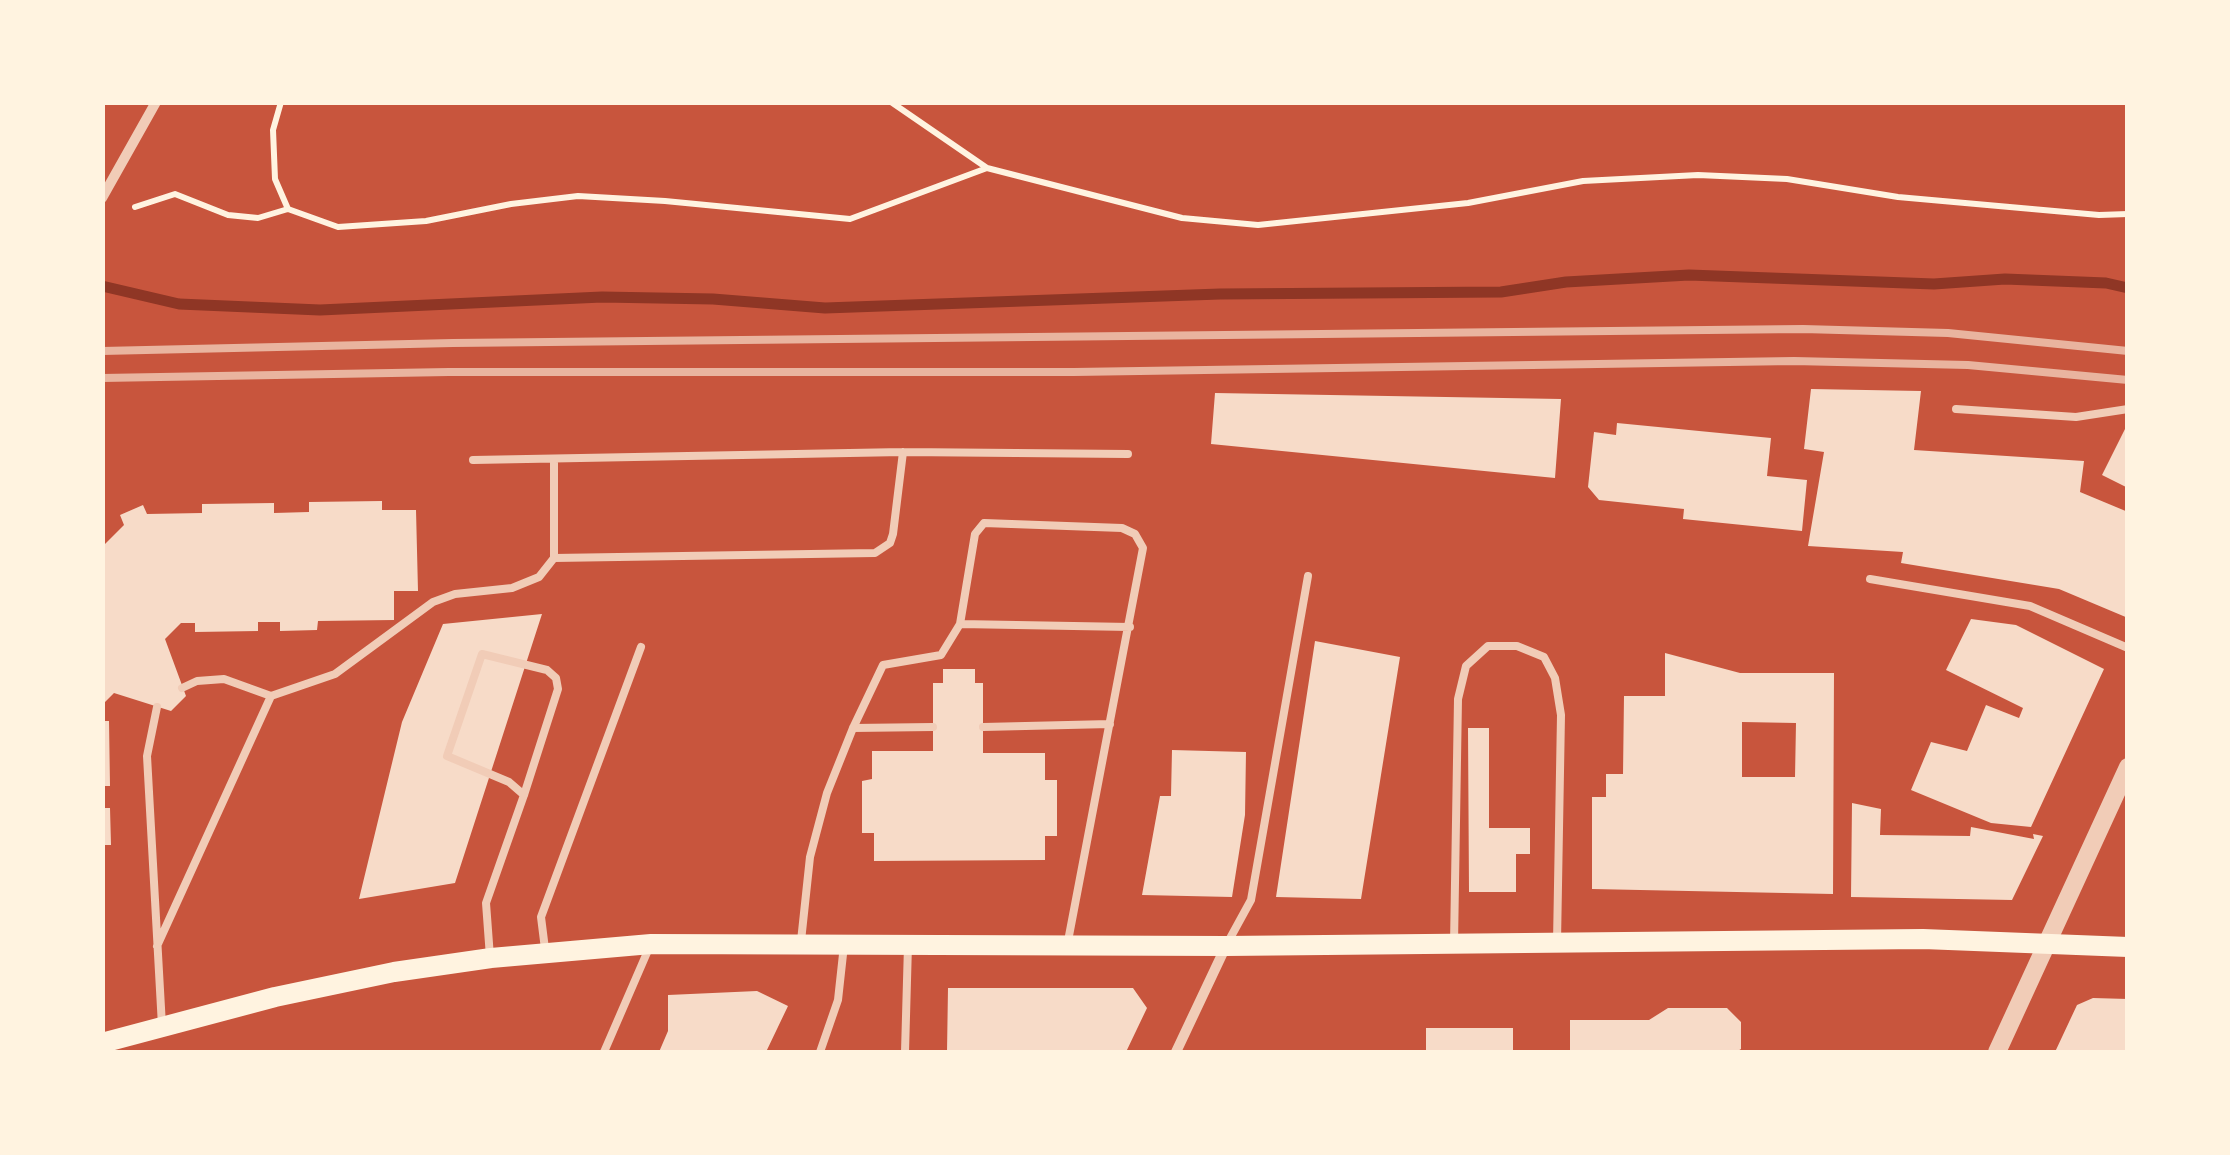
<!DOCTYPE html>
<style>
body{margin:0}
#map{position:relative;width:2230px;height:1155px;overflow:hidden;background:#c8553d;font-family:"Archivo Narrow",sans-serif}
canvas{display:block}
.frame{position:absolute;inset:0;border:105px solid #fff3e0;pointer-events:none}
</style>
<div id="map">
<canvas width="2230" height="1155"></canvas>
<div class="frame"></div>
</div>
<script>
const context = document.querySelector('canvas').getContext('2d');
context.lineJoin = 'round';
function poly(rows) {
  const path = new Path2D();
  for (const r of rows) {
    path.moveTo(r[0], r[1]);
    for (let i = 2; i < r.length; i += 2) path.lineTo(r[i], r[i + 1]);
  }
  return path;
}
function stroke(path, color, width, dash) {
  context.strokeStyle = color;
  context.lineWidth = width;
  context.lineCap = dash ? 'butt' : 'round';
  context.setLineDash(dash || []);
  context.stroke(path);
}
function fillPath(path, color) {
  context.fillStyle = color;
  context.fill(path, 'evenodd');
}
stroke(poly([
 [102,286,179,304,320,310,602,297,713,299,825,308,1220,294,1501,292,1566,282,1689,275,1934,284,2005,279,2106,283,2128,288]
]), '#8f3625', 11);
fillPath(poly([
 [1811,389,1921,391,1914,450,2084,461,2080,492,2128,512,2128,618,2059,589,1901,563,1903,552,1808,546,1824,452,1804,449],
 [1215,393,1561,399,1555,478,1211,444],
 [1617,423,1771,438,1767,476,1807,480,1802,531,1683,519,1684,509,1599,500,1588,487,1594,432,1616,435],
 [2128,423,2128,488,2102,475],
 [382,501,382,510,416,510,418,591,394,591,394,620,318,621,317,630,280,631,280,622,258,622,258,631,195,632,195,623,181,623,165,639,186,696,171,711,114,693,102,705,102,547,124,525,120,515,143,505,147,514,202,513,202,504,274,503,274,513,309,512,309,502],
 [542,614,455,883,359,899,402,722,443,624],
 [1971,619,2016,625,2104,669,2031,827,1991,823,1911,790,1931,742,1967,751,1986,705,2019,718,2023,708,1946,670],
 [1315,641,1400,657,1361,899,1276,897],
 [1665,653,1740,673,1834,673,1833,894,1592,889,1592,797,1606,797,1606,774,1623,774,1624,696,1665,696],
 [1742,722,1796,723,1795,777,1742,777],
 [943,669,975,669,975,683,983,683,983,753,1045,753,1045,780,1057,780,1057,836,1045,836,1045,860,874,861,874,833,862,833,862,781,872,779,872,751,933,751,933,683,943,683],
 [102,721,109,721,110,786,102,786],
 [1468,728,1489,728,1489,828,1530,828,1530,854,1516,854,1516,892,1469,892],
 [1172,750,1246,752,1245,815,1232,897,1142,895,1160,796,1171,796],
 [1852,803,1881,809,1880,835,1970,836,1971,827,2034,839,2033,834,2043,836,2012,900,1851,897],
 [102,808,110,808,111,845,102,845],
 [948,988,1133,988,1147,1008,1126,1052,947,1052],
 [757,991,788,1006,766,1052,659,1052,668,1031,668,995],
 [2093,998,2128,999,2128,1052,2055,1052,2077,1005],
 [1668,1008,1727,1008,1741,1022,1741,1049,1736,1052,1570,1052,1570,1020,1649,1020],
 [1426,1028,1513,1028,1513,1052,1426,1052]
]), '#f7dbc8');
stroke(poly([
 [281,102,273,130,275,179,288,209,338,227,426,221,511,204,578,196,665,201,850,219,987,168,1182,218,1258,225,1468,203,1583,181,1698,175,1787,179,1898,197,2099,215,2128,214],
 [891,102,987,168],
 [135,207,175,194,228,215,258,218,288,209]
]), '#fff3e0', 6);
stroke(poly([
 [1956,409,2076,417,2128,409],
 [554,459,554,558],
 [473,460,903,452,1128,454],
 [1870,579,2030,606,2128,648],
 [960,624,1130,627],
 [182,688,197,681,224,679,271,696,335,674,433,602,455,594,512,588,539,577,554,558,875,553,890,543,893,534,903,452],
 [157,707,147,756,162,1026],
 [983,727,1110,724],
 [853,728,933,727],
 [801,941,810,857,827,793,853,728,883,665,941,655,960,624,975,534,984,523,1122,528,1135,534,1143,548,1068,941],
 [1228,942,1251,900,1308,576],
 [1454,944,1458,699,1466,666,1488,646,1517,646,1544,657,1555,678,1561,715,1557,942],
 [157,946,271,696],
 [545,949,541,917,641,647],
 [490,957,486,903,524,795,558,689,556,678,547,670,482,654,447,756,509,782,524,795],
 [604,1052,649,948],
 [820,1052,838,1000,844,945],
 [905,1052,908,945]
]), '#f1ccb7', 8);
stroke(poly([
 [102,198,156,102],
 [1176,1052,1226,946]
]), '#f1ccb7', 10);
stroke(poly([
 [1997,1052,2128,767]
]), '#f1ccb7', 18);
stroke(poly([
 [102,1043,275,997,394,972,491,958,651,944,1226,946,1923,939,2128,947]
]), '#fff3e0', 20);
stroke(poly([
 [102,351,453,343,1803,329,1948,333,2128,351],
 [102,378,449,372,1074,372,1794,361,1968,365,2128,380]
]), '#e9b49f', 8);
</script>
